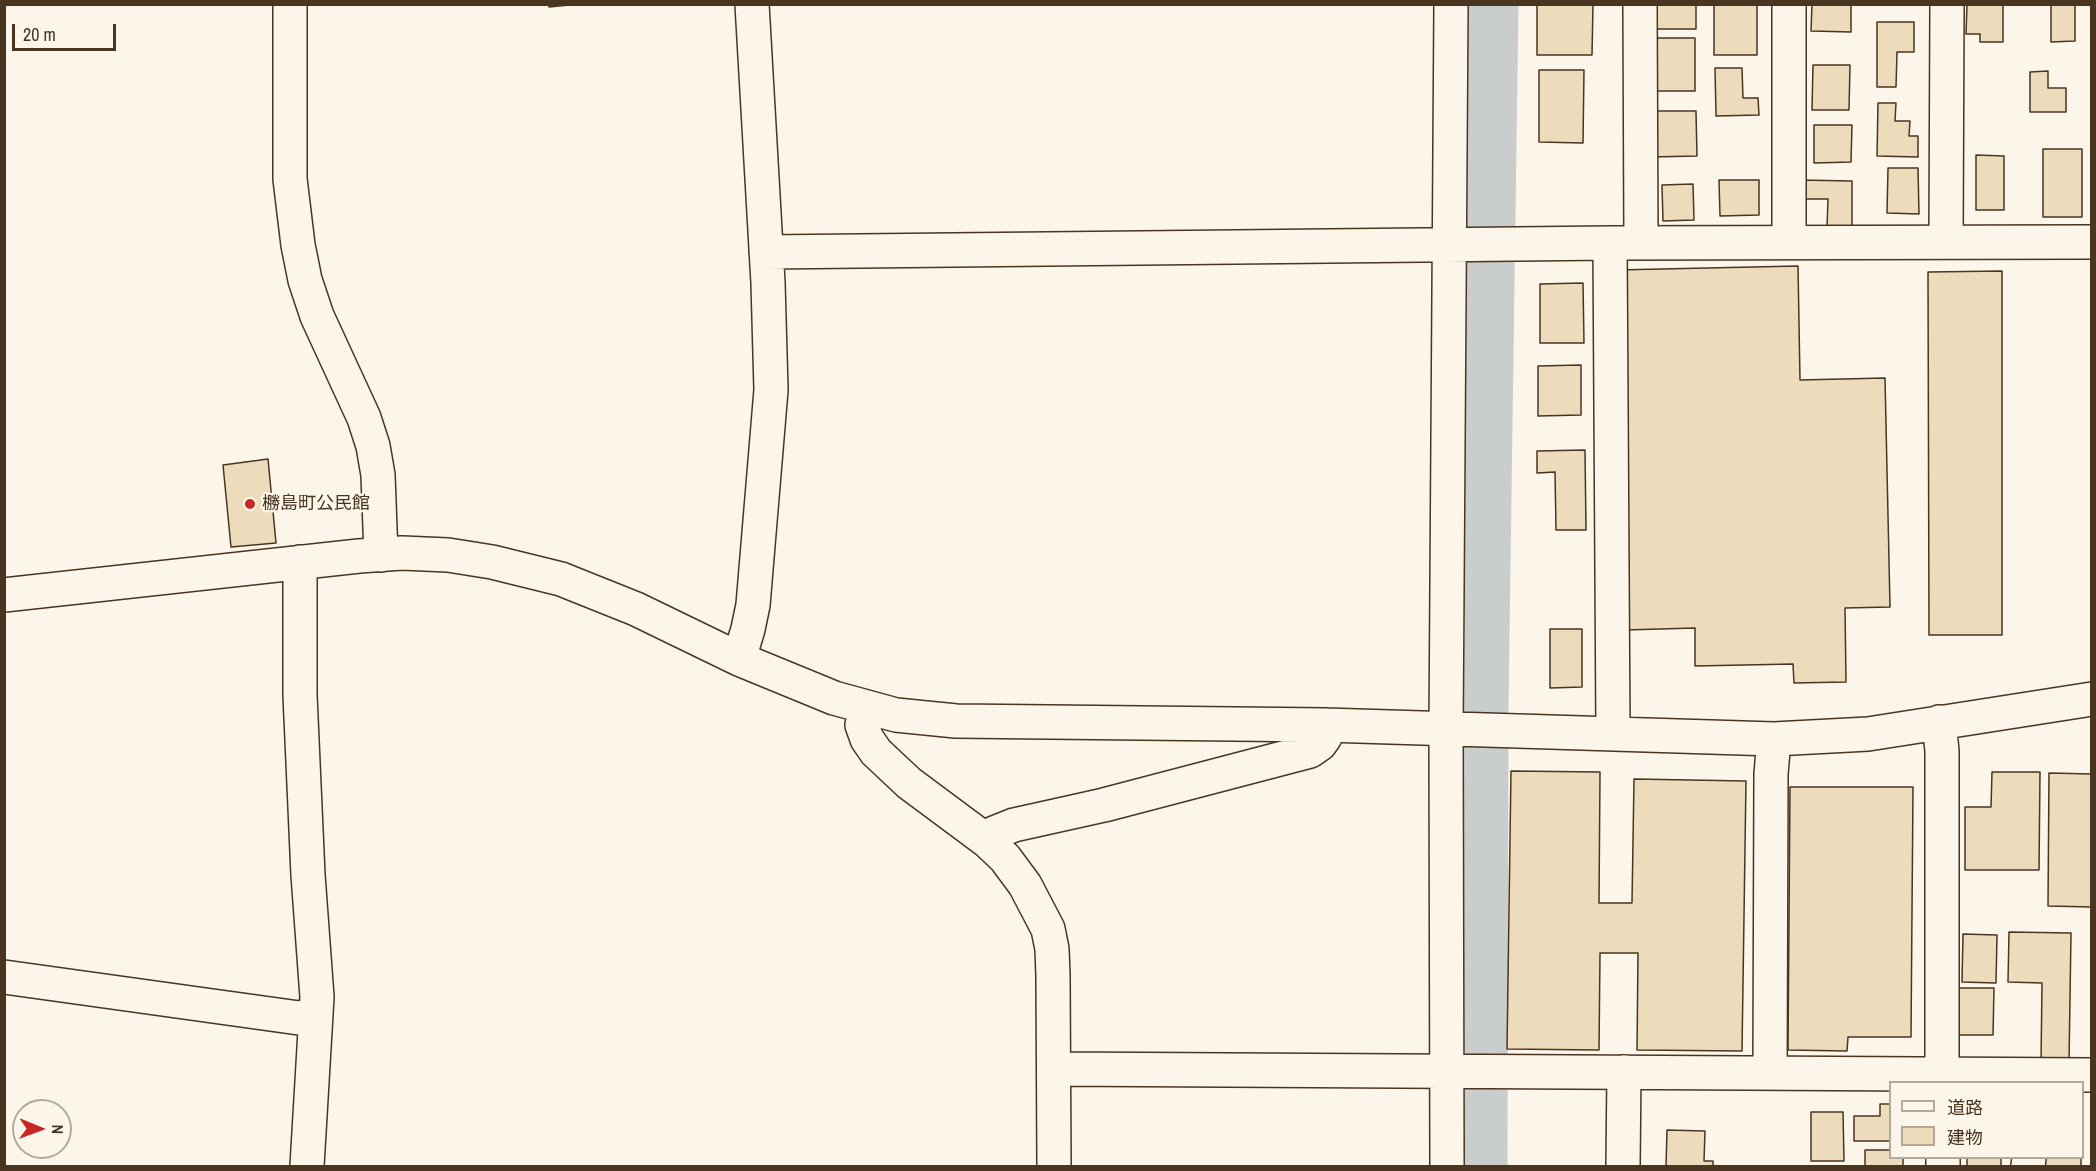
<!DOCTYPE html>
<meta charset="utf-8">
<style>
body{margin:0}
#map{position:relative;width:2096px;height:1171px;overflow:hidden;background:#fbf6e9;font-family:"Archivo Narrow","Noto Sans JP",sans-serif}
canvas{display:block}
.frame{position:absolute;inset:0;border:6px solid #4a3520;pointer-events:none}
.legend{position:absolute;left:1889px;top:1081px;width:195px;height:78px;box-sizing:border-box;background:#fbf6e9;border:2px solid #b4a999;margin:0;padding:8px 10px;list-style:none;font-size:18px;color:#4a3520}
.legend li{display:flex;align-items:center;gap:12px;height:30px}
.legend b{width:30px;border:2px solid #b4a999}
.north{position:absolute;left:12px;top:1099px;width:60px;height:60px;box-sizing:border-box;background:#fbf6e9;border:2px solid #b4a999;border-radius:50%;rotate:91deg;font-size:16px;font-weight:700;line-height:24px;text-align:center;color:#4a3520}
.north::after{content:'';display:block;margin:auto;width:21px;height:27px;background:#c62828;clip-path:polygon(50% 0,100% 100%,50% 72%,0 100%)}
.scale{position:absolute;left:12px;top:24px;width:104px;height:27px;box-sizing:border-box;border:3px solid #4a3520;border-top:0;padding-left:8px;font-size:18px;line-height:21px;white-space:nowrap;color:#4a3520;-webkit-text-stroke:4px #fbf6e9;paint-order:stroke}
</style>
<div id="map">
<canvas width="2096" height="1171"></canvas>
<div class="frame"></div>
<ul class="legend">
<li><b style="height:8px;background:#fbf6e9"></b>道路</li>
<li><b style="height:16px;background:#ecdcbc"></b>建物</li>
</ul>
<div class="north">N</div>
<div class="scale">20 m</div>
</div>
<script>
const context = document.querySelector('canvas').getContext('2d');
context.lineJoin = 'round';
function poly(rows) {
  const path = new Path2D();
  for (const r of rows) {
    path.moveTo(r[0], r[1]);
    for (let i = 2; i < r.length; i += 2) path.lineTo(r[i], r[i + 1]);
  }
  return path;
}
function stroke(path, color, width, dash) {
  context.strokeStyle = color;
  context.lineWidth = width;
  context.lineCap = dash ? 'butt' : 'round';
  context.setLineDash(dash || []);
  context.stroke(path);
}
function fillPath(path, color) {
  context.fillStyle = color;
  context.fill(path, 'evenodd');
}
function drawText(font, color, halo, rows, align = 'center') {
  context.font = font + ' "Archivo Narrow","Noto Sans JP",sans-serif';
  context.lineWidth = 4.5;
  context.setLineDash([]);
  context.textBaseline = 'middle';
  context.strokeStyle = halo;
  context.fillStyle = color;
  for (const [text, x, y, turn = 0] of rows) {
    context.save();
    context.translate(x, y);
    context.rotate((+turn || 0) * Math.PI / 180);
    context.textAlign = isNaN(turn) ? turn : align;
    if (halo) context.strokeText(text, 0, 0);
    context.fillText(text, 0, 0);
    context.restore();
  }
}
stroke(poly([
 [1476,1166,1477,706,1487,4]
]), '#c9cecd', 63);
const building = poly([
 [549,4,580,4,549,7,549,4],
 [1537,4,1593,4,1592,55,1537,55,1537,4],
 [1657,4,1696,4,1696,29,1657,29,1657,4],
 [1714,4,1757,4,1757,55,1714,55,1714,4],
 [1812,4,1851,4,1851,32,1811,31,1812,4],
 [1967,4,2003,4,2003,42,1980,42,1980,34,1966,34,1967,4],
 [2051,4,2075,4,2075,41,2051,42,2051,4],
 [1877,22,1914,22,1914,52,1897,52,1896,87,1877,87,1877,22],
 [1657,38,1695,38,1695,91,1657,91,1657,38],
 [1813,65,1850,65,1849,110,1812,110,1813,65],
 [1715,68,1742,68,1743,98,1758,98,1759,115,1716,116,1715,68],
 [1539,70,1584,70,1583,143,1539,142,1539,70],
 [2048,71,2048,88,2066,88,2066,112,2030,112,2030,72,2048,71],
 [1878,103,1896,103,1895,121,1910,121,1909,136,1918,136,1918,157,1877,156,1878,103],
 [1650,111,1696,111,1697,156,1650,157,1650,111],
 [1814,125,1852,125,1851,162,1814,163,1814,125],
 [2043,149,2082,149,2082,217,2043,217,2043,149],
 [1976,155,2004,156,2004,210,1976,210,1976,155],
 [1888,168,1918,168,1919,214,1887,213,1888,168],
 [1719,180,1759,180,1759,215,1720,216,1719,180],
 [1798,180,1852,181,1852,227,1827,227,1828,199,1798,199,1798,180],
 [1693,184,1694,220,1663,221,1662,185,1693,184],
 [1798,266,1800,380,1885,378,1890,607,1845,608,1846,682,1794,683,1793,664,1695,666,1695,628,1625,630,1616,270,1798,266],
 [2002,271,2002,635,1929,635,1928,272,2002,271],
 [1583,283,1584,343,1540,343,1540,284,1583,283],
 [1581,365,1581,415,1538,416,1538,366,1581,365],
 [1585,450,1586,530,1556,530,1555,472,1537,473,1537,451,1585,450],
 [268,459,276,543,231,547,223,465,268,459],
 [1550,629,1582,629,1582,687,1550,688,1550,629],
 [1511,771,1600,772,1599,903,1632,903,1634,779,1746,781,1742,1051,1637,1050,1638,953,1600,953,1599,1050,1507,1049,1511,771],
 [1992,772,2040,772,2039,870,1965,870,1965,807,1991,807,1992,772],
 [2049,773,2092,774,2092,907,2048,906,2049,773],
 [1790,787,1913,787,1911,1037,1848,1037,1847,1051,1788,1050,1790,787],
 [2009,932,2071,933,2069,1063,2041,1063,2042,983,2008,982,2009,932],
 [1963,934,1997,935,1996,983,1962,982,1963,934],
 [1958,988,1994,988,1993,1035,1957,1035,1958,988],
 [1880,1104,1890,1104,1890,1141,1854,1141,1854,1116,1880,1116,1880,1104],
 [1811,1112,1843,1112,1844,1161,1811,1161,1811,1112],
 [1667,1130,1705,1131,1704,1161,1713,1161,1713,1166,1666,1166,1667,1130],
 [1865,1150,1890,1150,1890,1158,1903,1158,1903,1166,1865,1166,1865,1150],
 [1967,1158,2001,1158,2001,1166,1967,1166,1967,1158],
 [2037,1158,2081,1158,2081,1166,2037,1166,2037,1158]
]);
fillPath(building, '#ecdcbc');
stroke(building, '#4a3520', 1.5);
const minor = poly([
 [290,4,290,179,298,245,305,280,317,316,364,418,373,446,378,475,381,555],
 [1640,4,1641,243],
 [1946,241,1947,4],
 [1789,242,1789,4],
 [1610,243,1613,734],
 [766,252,1610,243,2092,242],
 [300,562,300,695,308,875,317,997,307,1166],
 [4,595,359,556,402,553,448,555,492,562,561,579,636,609,739,659,834,698,896,715,956,721,1326,725,1774,739,1868,734,2092,699],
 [739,659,748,629,753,605,771,390,768,283,752,4],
 [867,708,862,725,867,739,876,752,909,783,987,841,1005,858,1025,885,1048,929,1052,949,1053,976,1054,1166],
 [1939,722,1942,751,1942,1082],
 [987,841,994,833,1014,825,1104,805,1310,751,1320,744,1325,737,1326,725],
 [4,977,299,1018,316,1014],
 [1054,1069,2092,1075],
 [1770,1073,1771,774,1774,739],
 [1943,1158,1943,1166],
 [1447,1166,1446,729,1451,4],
 [1623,1166,1624,1072],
 [2028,1166,2029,1158]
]);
stroke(minor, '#4a3520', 36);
stroke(minor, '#fbf6e9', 33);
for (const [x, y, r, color] of [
 [250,504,6,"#c62828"]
]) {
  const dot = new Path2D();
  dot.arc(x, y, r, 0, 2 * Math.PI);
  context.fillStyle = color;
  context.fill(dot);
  stroke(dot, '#fbf6e9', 2);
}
drawText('18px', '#4a3520', '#fbf6e9', [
 ["橳島町公民館",262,504]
], 'left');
</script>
